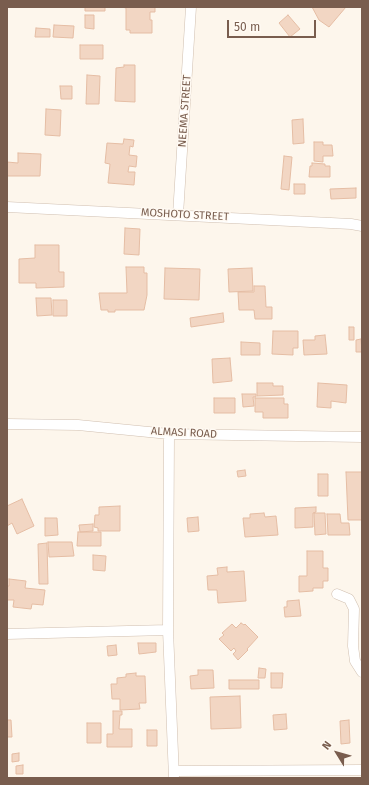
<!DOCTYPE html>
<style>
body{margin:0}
#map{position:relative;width:369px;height:785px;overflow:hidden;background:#fdf6ec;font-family:"Fira Sans",sans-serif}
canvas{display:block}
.frame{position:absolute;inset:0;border:8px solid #795d4e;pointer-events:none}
.north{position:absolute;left:317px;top:733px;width:40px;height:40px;-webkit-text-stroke:3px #fffaf3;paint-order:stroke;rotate:307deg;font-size:11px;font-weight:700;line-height:16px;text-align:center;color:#795d4e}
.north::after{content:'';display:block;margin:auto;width:14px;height:18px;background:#795d4e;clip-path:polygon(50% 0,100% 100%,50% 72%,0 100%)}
.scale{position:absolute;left:227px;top:20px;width:89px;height:18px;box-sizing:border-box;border:2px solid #795d4e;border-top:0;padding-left:5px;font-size:12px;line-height:14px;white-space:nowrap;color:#795d4e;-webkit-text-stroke:3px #fffaf3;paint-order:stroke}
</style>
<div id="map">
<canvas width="369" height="785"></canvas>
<div class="frame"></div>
<div class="north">N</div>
<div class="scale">50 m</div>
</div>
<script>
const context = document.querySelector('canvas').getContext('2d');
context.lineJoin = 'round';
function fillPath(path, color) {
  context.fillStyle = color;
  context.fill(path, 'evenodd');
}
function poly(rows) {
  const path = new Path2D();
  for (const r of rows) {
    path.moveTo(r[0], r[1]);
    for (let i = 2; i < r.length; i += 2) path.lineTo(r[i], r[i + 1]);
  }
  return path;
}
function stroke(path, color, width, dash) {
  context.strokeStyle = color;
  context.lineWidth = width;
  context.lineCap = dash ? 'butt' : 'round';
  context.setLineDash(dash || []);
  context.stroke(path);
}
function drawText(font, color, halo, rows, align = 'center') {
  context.font = font + ' "Fira Sans",sans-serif';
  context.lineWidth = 3;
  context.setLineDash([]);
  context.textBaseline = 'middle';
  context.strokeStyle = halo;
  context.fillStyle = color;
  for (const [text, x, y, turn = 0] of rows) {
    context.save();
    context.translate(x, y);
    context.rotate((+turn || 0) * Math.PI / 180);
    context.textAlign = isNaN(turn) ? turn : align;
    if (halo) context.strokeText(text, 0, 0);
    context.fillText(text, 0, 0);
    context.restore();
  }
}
const building = poly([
 [85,7,105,7,105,11,85,11,85,7],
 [122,7,155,7,155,12,150,12,150,20,152,20,152,33,130,33,130,30,126,30,126,8,122,7],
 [312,7,346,7,329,27,319,20,312,7],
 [85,15,94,15,94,29,85,28,85,15],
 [288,15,300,29,290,37,279,23,288,15],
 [54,25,74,26,73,38,53,37,54,25],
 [36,28,50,29,50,37,35,37,36,28],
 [80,45,103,45,103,59,80,59,80,45],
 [124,65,135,65,135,102,115,101,116,68,124,67,124,65],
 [87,75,100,76,99,104,86,104,87,75],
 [60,86,72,86,72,99,61,99,60,86],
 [46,109,61,110,60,136,45,135,46,109],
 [303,119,304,143,293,144,292,120,303,119],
 [124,139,134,140,133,147,130,146,129,155,137,156,136,167,129,166,128,172,135,172,134,185,108,183,110,164,105,163,107,143,123,144,124,139],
 [314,142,323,142,323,145,332,145,333,156,323,156,323,162,314,161,314,142],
 [18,153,41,154,40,176,7,176,7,162,18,163,18,153],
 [284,156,292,157,289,190,281,189,284,156],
 [312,163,325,164,325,166,330,166,330,177,309,177,310,166,312,166,312,163],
 [294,184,305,184,305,194,294,194,294,184],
 [356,188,356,198,331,199,330,189,356,188],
 [125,228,140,229,139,255,124,254,125,228],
 [35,245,59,245,59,272,64,272,64,287,36,288,36,283,19,283,19,259,35,258,35,245],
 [126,267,144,267,144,273,147,273,147,295,144,310,115,310,115,312,108,312,108,310,101,310,99,293,127,293,126,267],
 [165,268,200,269,199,300,164,299,165,268],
 [252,268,253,291,229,292,228,269,252,268],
 [254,286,265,286,266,307,272,307,272,319,255,319,254,310,239,310,238,292,254,292,254,286],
 [36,298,51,298,52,315,37,316,36,298],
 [53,300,67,300,67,316,53,316,53,300],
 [223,313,224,322,191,327,190,318,223,313],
 [349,327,354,327,354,340,349,340,349,327],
 [273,331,298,331,298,348,293,348,293,355,272,354,273,331],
 [325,335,327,354,304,355,303,340,315,340,315,336,325,335],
 [361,339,362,352,356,352,356,340,361,339],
 [241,342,260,343,260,355,241,355,241,342],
 [230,358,232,381,213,383,212,359,230,358],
 [257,383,273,383,273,386,283,386,283,395,257,396,257,383],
 [318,383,347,385,346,403,331,401,331,408,317,407,318,383],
 [242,394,256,394,256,397,253,397,254,406,243,407,242,394],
 [214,398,235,398,235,413,214,413,214,398],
 [255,398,284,398,284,404,288,404,288,418,263,418,263,412,255,412,255,398],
 [245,470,246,476,238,477,237,471,245,470],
 [346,472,362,472,362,520,348,520,346,472],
 [318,474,328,474,328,496,318,496,318,474],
 [22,499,34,526,17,534,12,523,7,526,7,506,22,499],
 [120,506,120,531,98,531,98,528,94,527,95,515,99,515,99,507,120,506],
 [316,507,316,512,313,513,313,527,295,528,295,508,316,507],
 [264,513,265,517,276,516,278,535,245,537,243,518,250,518,250,514,264,513],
 [314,513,325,513,326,534,315,535,314,513],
 [327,514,340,514,341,523,349,523,350,535,328,535,327,514],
 [198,517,199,531,188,532,187,518,198,517],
 [45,518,57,518,58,535,45,536,45,518],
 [93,524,93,531,80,532,79,525,93,524],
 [78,532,101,532,101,546,77,546,78,532],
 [48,542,72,542,74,556,49,557,48,542],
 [47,543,48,584,39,584,38,544,47,543],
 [307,551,323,551,323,568,328,568,328,581,323,581,323,588,313,588,313,591,299,592,299,576,307,576,307,551],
 [93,555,106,556,105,571,93,570,93,555],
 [227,567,227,572,244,571,246,601,218,603,217,590,208,590,207,576,218,575,217,568,227,567],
 [9,579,26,581,25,588,45,590,43,605,32,604,31,609,13,607,14,600,7,600,7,586,9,586,9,579],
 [299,600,301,616,285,617,284,607,287,607,287,601,299,600],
 [241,623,244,625,245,624,258,637,247,649,248,650,238,660,233,654,236,651,234,648,231,651,219,639,224,635,222,633,232,624,236,628,241,623],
 [138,643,156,643,156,652,139,654,138,643],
 [116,645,117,655,108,656,107,646,116,645],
 [259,668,266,669,265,678,258,678,259,668],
 [198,670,213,670,214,688,191,689,190,676,198,675,198,670],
 [136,673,136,676,145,676,146,703,139,703,140,709,120,710,120,699,112,699,111,684,117,684,117,678,126,677,126,674,136,673],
 [271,673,283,673,282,688,271,688,271,673],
 [229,680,259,680,259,689,229,689,229,680],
 [240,696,241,728,211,729,210,697,240,696],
 [113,711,122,711,122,715,120,715,119,729,132,729,132,747,107,747,107,734,113,734,113,711],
 [286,714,287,729,274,730,273,715,286,714],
 [7,720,11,720,12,737,7,737,7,720],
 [349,720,350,743,341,744,340,721,349,720],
 [87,723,101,723,101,743,87,743,87,723],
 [147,730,157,730,157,746,147,746,147,730],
 [19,753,19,761,12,762,12,754,19,753],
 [23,765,23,774,16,774,16,766,23,765]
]);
fillPath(building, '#f2d6c3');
stroke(building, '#e5bda4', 1);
const minor = poly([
 [7,207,351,224,362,226],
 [178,215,191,7],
 [7,424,78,425,169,434,362,437],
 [169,434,168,630,174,778],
 [337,594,349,599,354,609,353,646,355,661,362,672],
 [7,634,168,630],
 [174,771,362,770]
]);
stroke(minor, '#d0bfb0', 11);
stroke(minor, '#fff', 10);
drawText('11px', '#795d4e', '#fffaf3', [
 ["NEEMA STREET",185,111,-86],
 ["MOSHOTO STREET",185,215,3],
 ["ALMASI ROAD",184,433,3]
]);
</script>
